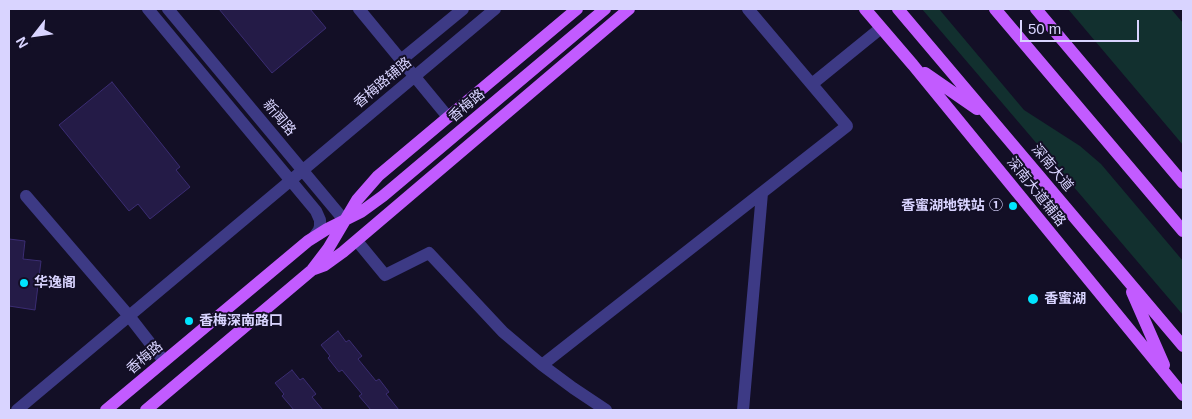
<!DOCTYPE html>
<meta charset="utf-8">
<style>
body{margin:0}
#map{position:relative;width:1192px;height:419px;overflow:hidden;background:#130f26;font-family:Arial,sans-serif}
canvas{display:block}
.frame{position:absolute;inset:0;border:10px solid #d9d4ff;pointer-events:none}
.north{position:absolute;left:10px;top:10px;width:50px;height:50px;-webkit-text-stroke:4px #130f26;paint-order:stroke;rotate:240deg;font-size:14px;font-weight:700;line-height:20px;text-align:center;color:#d9d4ff}
.north::after{content:'';display:block;margin:auto;width:18px;height:22px;background:#d9d4ff;clip-path:polygon(50% 0,100% 100%,50% 72%,0 100%)}
.scale{position:absolute;left:1020px;top:20px;width:119px;height:22px;box-sizing:border-box;border:2px solid #d9d4ff;border-top:0;padding-left:6px;font-size:15px;line-height:18px;white-space:nowrap;color:#d9d4ff;-webkit-text-stroke:4px #130f26;paint-order:stroke}
</style>
<div id="map">
<canvas width="1192" height="419"></canvas>
<div class="frame"></div>
<div class="north">N</div>
<div class="scale">50 m</div>
</div>
<script>
const context = document.querySelector('canvas').getContext('2d');
context.lineJoin = 'round';
function fillPath(path, color) {
  context.fillStyle = color;
  context.fill(path, 'evenodd');
}
function poly(rows) {
  const path = new Path2D();
  for (const r of rows) {
    path.moveTo(r[0], r[1]);
    for (let i = 2; i < r.length; i += 2) path.lineTo(r[i], r[i + 1]);
  }
  return path;
}
function stroke(path, color, width, dash) {
  context.strokeStyle = color;
  context.lineWidth = width;
  context.lineCap = dash ? 'butt' : 'round';
  context.setLineDash(dash || []);
  context.stroke(path);
}
function drawText(font, color, halo, rows, align = 'center') {
  context.font = font + ' Arial,"Noto Sans SC",sans-serif';
  context.lineWidth = 4;
  context.setLineDash([]);
  context.textBaseline = 'middle';
  context.strokeStyle = halo;
  context.fillStyle = color;
  for (const [text, x, y, turn = 0] of rows) {
    context.save();
    context.translate(x, y);
    context.rotate((+turn || 0) * Math.PI / 180);
    context.textAlign = isNaN(turn) ? turn : align;
    if (halo) context.strokeText(text, 0, 0);
    context.fillText(text, 0, 0);
    context.restore();
  }
}
fillPath(poly([
 [922,9,939,9,1024,110,1080,146,1101,164,1183,261,1183,315],
 [1068,9,1171,9,1183,23,1183,145]
]), '#12302f');
const building = poly([
 [219,9,310,9,326,28,272,73,219,9],
 [112,82,180,167,176,170,190,187,150,219,138,204,129,211,59,125,112,82],
 [9,239,25,241,23,259,41,261,35,310,9,306,9,239],
 [338,331,346,342,349,340,362,356,358,359,376,381,379,379,389,392,386,394,399,410,371,410,359,396,362,394,342,370,339,372,328,358,330,356,321,345,338,331],
 [292,370,300,380,303,378,316,394,312,397,323,410,294,410,282,396,284,394,275,383,292,370]
]);
fillPath(building, '#241b47');
stroke(building, '#3b2d73', 1);
stroke(poly([
 [148,9,316,211,320,220,320,226,319,230,314,237],
 [168,9,344,220],
 [359,9,448,117],
 [401,60,463,9],
 [812,84,881,28],
 [26,196,129,316,164,361],
 [357,241,385,275,429,253,503,332,542,365,573,388,606,410],
 [542,365,847,126,748,9],
 [17,410,495,9],
 [743,410,762,193]
]), '#3d3a85', 12);
stroke(poly([
 [865,9,913,65,1183,395],
 [898,9,1183,346],
 [995,9,1183,231],
 [1036,9,1183,183],
 [925,73,977,109],
 [314,269,325,265,343,252,629,9],
 [1132,292,1164,365],
 [106,410,308,241,327,229,361,212,383,196,605,9],
 [146,410,312,270,328,249,357,200,378,176,577,9]
]), '#c25bff', 12);
for (const [x, y, r, color] of [
 [1013,206,5,"#00e5ff"],
 [24,283,5,"#00e5ff"],
 [1033,299,6,"#00e5ff"],
 [189,321,5,"#00e5ff"]
]) {
  const dot = new Path2D();
  dot.arc(x, y, r, 0, 2 * Math.PI);
  context.fillStyle = color;
  context.fill(dot);
  stroke(dot, '#130f26', 2);
}
drawText('14px', '#d9d4ff', '#130f26', [
 ["香梅路辅路",383,83,-40],
 ["香梅路",467,106,-40],
 ["新闻路",279,118,50],
 ["深南大道",1052,168,50],
 ["深南大道辅路",1036,192,51],
 ["香梅路",145,358,-40]
]);
drawText('bold 14px', '#d9d4ff', '#130f26', [
 ["香蜜湖地铁站 ①",1003,206,"right"],
 ["华逸阁",34,283],
 ["香蜜湖",1044,299],
 ["香梅深南路口",199,321]
], 'left');
</script>
